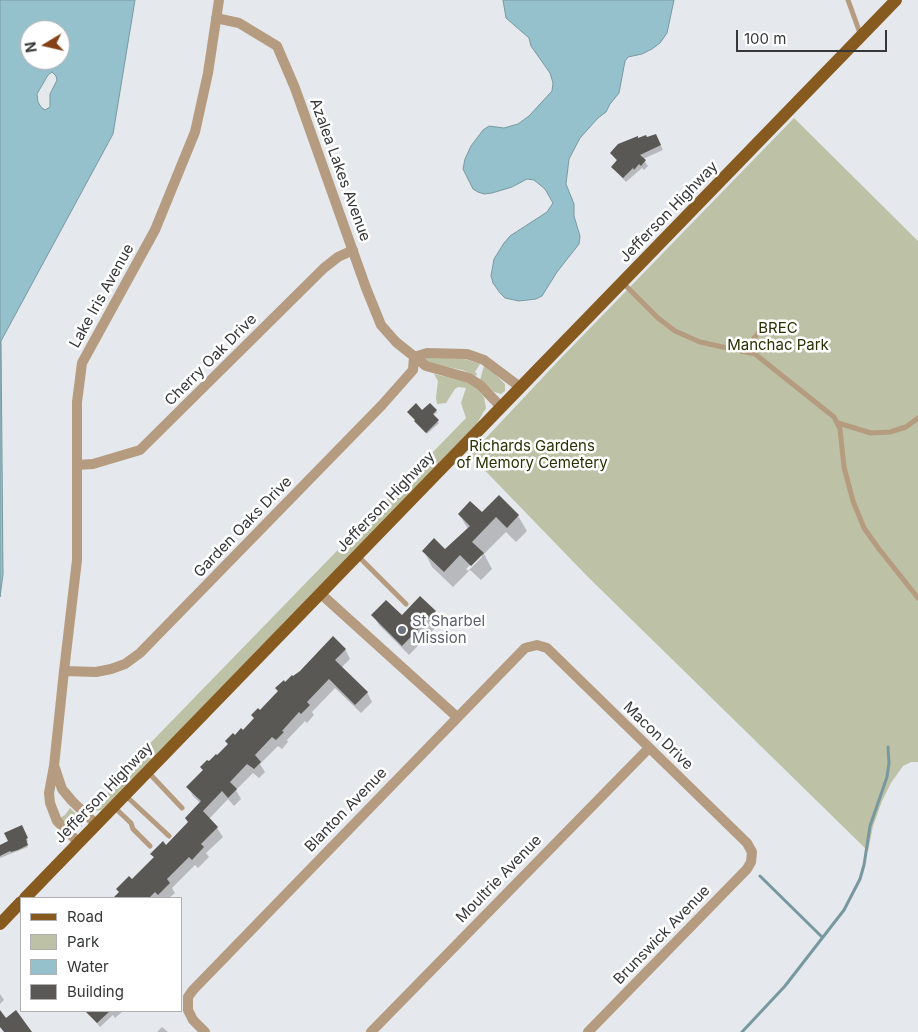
<!DOCTYPE html>
<style>
body{margin:0}
#map{position:relative;width:918px;height:1032px;overflow:hidden;background:#e5e8ed;font-family:Inter,sans-serif}
canvas{display:block}
.legend{position:absolute;left:20px;top:897px;width:162px;height:115px;box-sizing:border-box;background:#fff;border:1px solid #afafaf;margin:0;padding:6px 9px;list-style:none;font-size:15px;color:#363738}
.legend li{display:flex;align-items:center;gap:10px;height:25px}
.legend b{width:25px;border:1px solid #afafaf}
.north{position:absolute;left:20px;top:20px;width:50px;height:50px;box-sizing:border-box;background:#fff;border:1px solid #afafaf;border-radius:50%;rotate:261deg;font-size:14px;font-weight:700;line-height:20px;text-align:center;color:#363738}
.north::after{content:'';display:block;margin:auto;width:18px;height:22px;background:#864217;clip-path:polygon(50% 0,100% 100%,50% 72%,0 100%)}
.scale{position:absolute;left:736px;top:30px;width:151px;height:22px;box-sizing:border-box;border:2px solid #363738;border-top:0;padding-left:6px;font-size:15px;line-height:18px;white-space:nowrap;color:#363738;-webkit-text-stroke:4px #fff;paint-order:stroke}
</style>
<div id="map">
<canvas width="918" height="1032"></canvas>
<ul class="legend">
<li><b style="height:6px;background:#875b1f"></b>Road</li>
<li><b style="height:14px;background:#bdc2a6"></b>Park</li>
<li><b style="height:14px;background:#94c1cc"></b>Water</li>
<li><b style="height:14px;background:#5a5854"></b>Building</li>
</ul>
<div class="north">N</div>
<div class="scale">100 m</div>
</div>
<script>
const context = document.querySelector('canvas').getContext('2d');
context.lineJoin = 'round';
function fillPath(path, color) {
  context.fillStyle = color;
  context.fill(path, 'evenodd');
}
function poly(rows) {
  const path = new Path2D();
  for (const r of rows) {
    path.moveTo(r[0], r[1]);
    for (let i = 2; i < r.length; i += 2) path.lineTo(r[i], r[i + 1]);
  }
  return path;
}
function stroke(path, color, width, dash) {
  context.strokeStyle = color;
  context.lineWidth = width;
  context.lineCap = dash ? 'butt' : 'round';
  context.setLineDash(dash || []);
  context.stroke(path);
}
function drawText(font, color, halo, rows, align = 'center') {
  context.font = font + ' Inter,sans-serif';
  context.lineWidth = 5;
  context.setLineDash([]);
  context.textBaseline = 'middle';
  context.strokeStyle = halo;
  context.fillStyle = color;
  for (const [text, x, y, turn = 0] of rows) {
    context.save();
    context.translate(x, y);
    context.rotate((+turn || 0) * Math.PI / 180);
    context.textAlign = isNaN(turn) ? turn : align;
    if (halo) context.strokeText(text, 0, 0);
    context.fillText(text, 0, 0);
    context.restore();
  }
}
fillPath(poly([
 [794,118,918,241,918,762,911,762,903,766,891,783,882,801,873,826,868,851,588,577,470,455,561,358],
 [426,357,462,358,480,364,475,372,477,374,476,376,462,370,425,362,425,358],
 [484,366,494,373,505,384,505,391,501,394,494,392,480,380],
 [434,374,464,381,475,387,484,397,486,408,476,425,102,810,93,811,85,809,80,804,81,803,85,807,90,805,91,808,94,809,113,787,111,785,120,778,125,777,130,773,130,770,127,767,466,418,461,403,466,388,458,387,455,389,446,403,437,404,436,398,438,381],
 [70,808,80,818,82,823,82,826,77,830,69,827,60,818,65,815]
]), '#bdc2a6');
const water = poly([
 [0,0,135,0,113,134,1,341,3,574,0,597,0,0],
 [30,30,60,30,60,60,30,60,30,30],
 [52,72,56,76,57,80,50,94,50,107,45,110,41,107,38,102,37,94,48,75,52,72],
 [503,0,674,0,667,33,660,43,652,49,642,54,628,57,625,61,619,93,610,104,606,112,598,118,580,138,569,159,566,184,574,204,574,216,580,236,579,244,557,272,542,296,536,299,519,301,505,298,500,293,493,283,491,276,494,259,504,243,510,236,547,212,553,203,545,189,534,180,527,179,512,187,492,193,484,194,478,192,473,189,463,169,465,159,471,146,483,130,489,126,504,128,518,124,529,116,552,91,553,83,550,73,531,46,529,38,506,18,503,0]
]);
fillPath(water, '#94c1cc');
stroke(water, '#7898a0', 1);
fillPath(poly([
 [647,139,658,140,663,150,643,159,648,166,644,170,642,168,626,182,612,167,617,161,611,153,638,140],
 [436,410,437,412,433,416,439,423,427,434,415,421,422,411],
 [499,496,518,516,527,531,516,542,506,532,484,554,492,569,481,580,470,570,453,587,432,567,424,551,445,550,468,529,459,514,482,514],
 [482,553,482,557,468,571,466,569],
 [435,612,441,622,409,655,379,625,373,615,402,617],
 [345,649,350,659,341,668,367,692,372,702,361,713,335,688,312,712,314,715,307,723,305,721,287,740,288,742,282,749,278,746,260,764,265,772,259,778,253,773,236,790,241,799,234,806,228,799,209,819,217,828,223,837,206,853,209,857,198,868,195,865,172,888,175,893,169,898,115,898,154,858,152,854,166,846,189,823,201,804,193,796,188,787,209,763,229,745,227,742,243,732,286,683],
 [21,827,28,841,26,842,28,847,0,858,0,846,9,842],
 [0,994,4,1000,0,1004],
 [87,1011,123,1011,115,1018,113,1015,100,1027],
 [162,1027,168,1032,157,1032]
]), '#0003');
stroke(poly([
 [760,876,822,937],
 [742,1032,785,986,844,910,860,879,864,865,870,826,887,777,889,763,888,747]
]), '#7898a0', 3);
fillPath(poly([
 [656,134,661,145,640,155,646,160,641,166,639,164,634,170,633,168,623,178,611,167,617,160,610,153,618,144,638,136,638,138,646,135,647,137],
 [416,403,422,410,430,403,437,410,433,414,439,420,426,433,414,421,415,420,407,412],
 [499,495,519,515,507,528,496,517,472,542,484,553,471,566,460,555,444,572,422,551,434,538,445,549,470,526,458,514,470,501,482,512],
 [420,596,436,611,402,646,371,615,386,600,402,615],
 [333,636,346,649,335,660,368,692,355,705,329,679,307,702,310,705,301,714,299,712,282,731,284,732,276,740,272,737,255,755,261,762,254,769,247,764,230,782,237,789,228,798,222,791,203,811,218,827,201,844,204,847,192,860,189,857,167,879,170,883,158,895,155,892,149,898,113,898,119,892,116,889,129,876,132,879,154,857,150,854,163,841,166,845,188,822,185,818,201,801,186,787,203,770,200,767,207,760,209,761,216,754,217,755,228,744,225,741,233,733,235,735,241,728,243,730,254,718,251,715,258,708,260,710,278,691,275,688,284,680,285,682,292,675,293,676,300,671],
 [22,825,28,838,26,839,28,845,18,850,11,852,10,851,0,856,0,845,8,841,4,833],
 [0,1010,6,1018,16,1010,32,1032,4,1032,0,1027],
 [85,1011,110,1011,97,1023]
]), '#5a5854');
stroke(poly([
 [848,0,861,36],
 [623,283,658,318,675,331,700,342,755,354,834,417,840,429,844,467,853,501,864,528,879,549,918,598],
 [743,351,760,331],
 [838,423,871,433,890,432,906,427,918,418],
 [358,556,406,604],
 [148,772,182,808],
 [125,795,169,836],
 [114,807,131,823,133,829,150,846]
]), '#b59b7f', 5);
stroke(poly([
 [216,18,239,23,277,46,295,88,366,288,381,325,396,342,426,366,469,378,480,385,501,407],
 [414,357,427,353,467,354,484,360,520,387],
 [77,465,93,464,140,450,324,268,338,257,353,250],
 [321,594,457,717],
 [64,671,96,672,111,669,125,664,140,653,382,405,413,370,414,357],
 [55,768,62,789,72,801,97,825],
 [79,843,57,821,50,803,49,793,54,766,64,671,77,560,77,402,82,363,155,230,195,132,208,73,219,0],
 [205,1032,193,1020,188,1010,188,997,193,990,525,648,537,645,547,648,747,843,752,852,751,862,747,869,588,1032],
 [371,1032,649,748]
]), '#b59b7f', 10);
stroke(poly([
 [25,898,896,0],
 [0,924,21,902]
]), '#875b1f', 12);
for (const [x, y, r, color] of [
 [402,630,5,"#6b7280"]
]) {
  const dot = new Path2D();
  dot.arc(x, y, r, 0, 2 * Math.PI);
  context.fillStyle = color;
  context.fill(dot);
  stroke(dot, '#fff', 2);
}
drawText('15px', '#363738', '#fff', [
 ["Azalea Lakes Avenue",340,170,70],
 ["Jefferson Highway",669,212,-46],
 ["Lake Iris Avenue",102,296,-61],
 ["Cherry Oak Drive",211,360,-45],
 ["Jefferson Highway",386,502,-46],
 ["Garden Oaks Drive",243,527,-46],
 ["Macon Drive",658,736,44],
 ["Jefferson Highway",104,793,-46],
 ["Blanton Avenue",346,810,-46],
 ["Moultrie Avenue",499,879,-46],
 ["Brunswick Avenue",662,935,-46]
]);
drawText('15px', '#2b3103', '#fff', [
 ["BREC",778,328],
 ["Manchac Park",778,345],
 ["Richards Gardens",532,446],
 ["of Memory Cemetery",532,463]
]);
drawText('15px', '#5b616d', '#fff', [
 ["St Sharbel",412,621],
 ["Mission",412,638]
], 'left');
</script>
